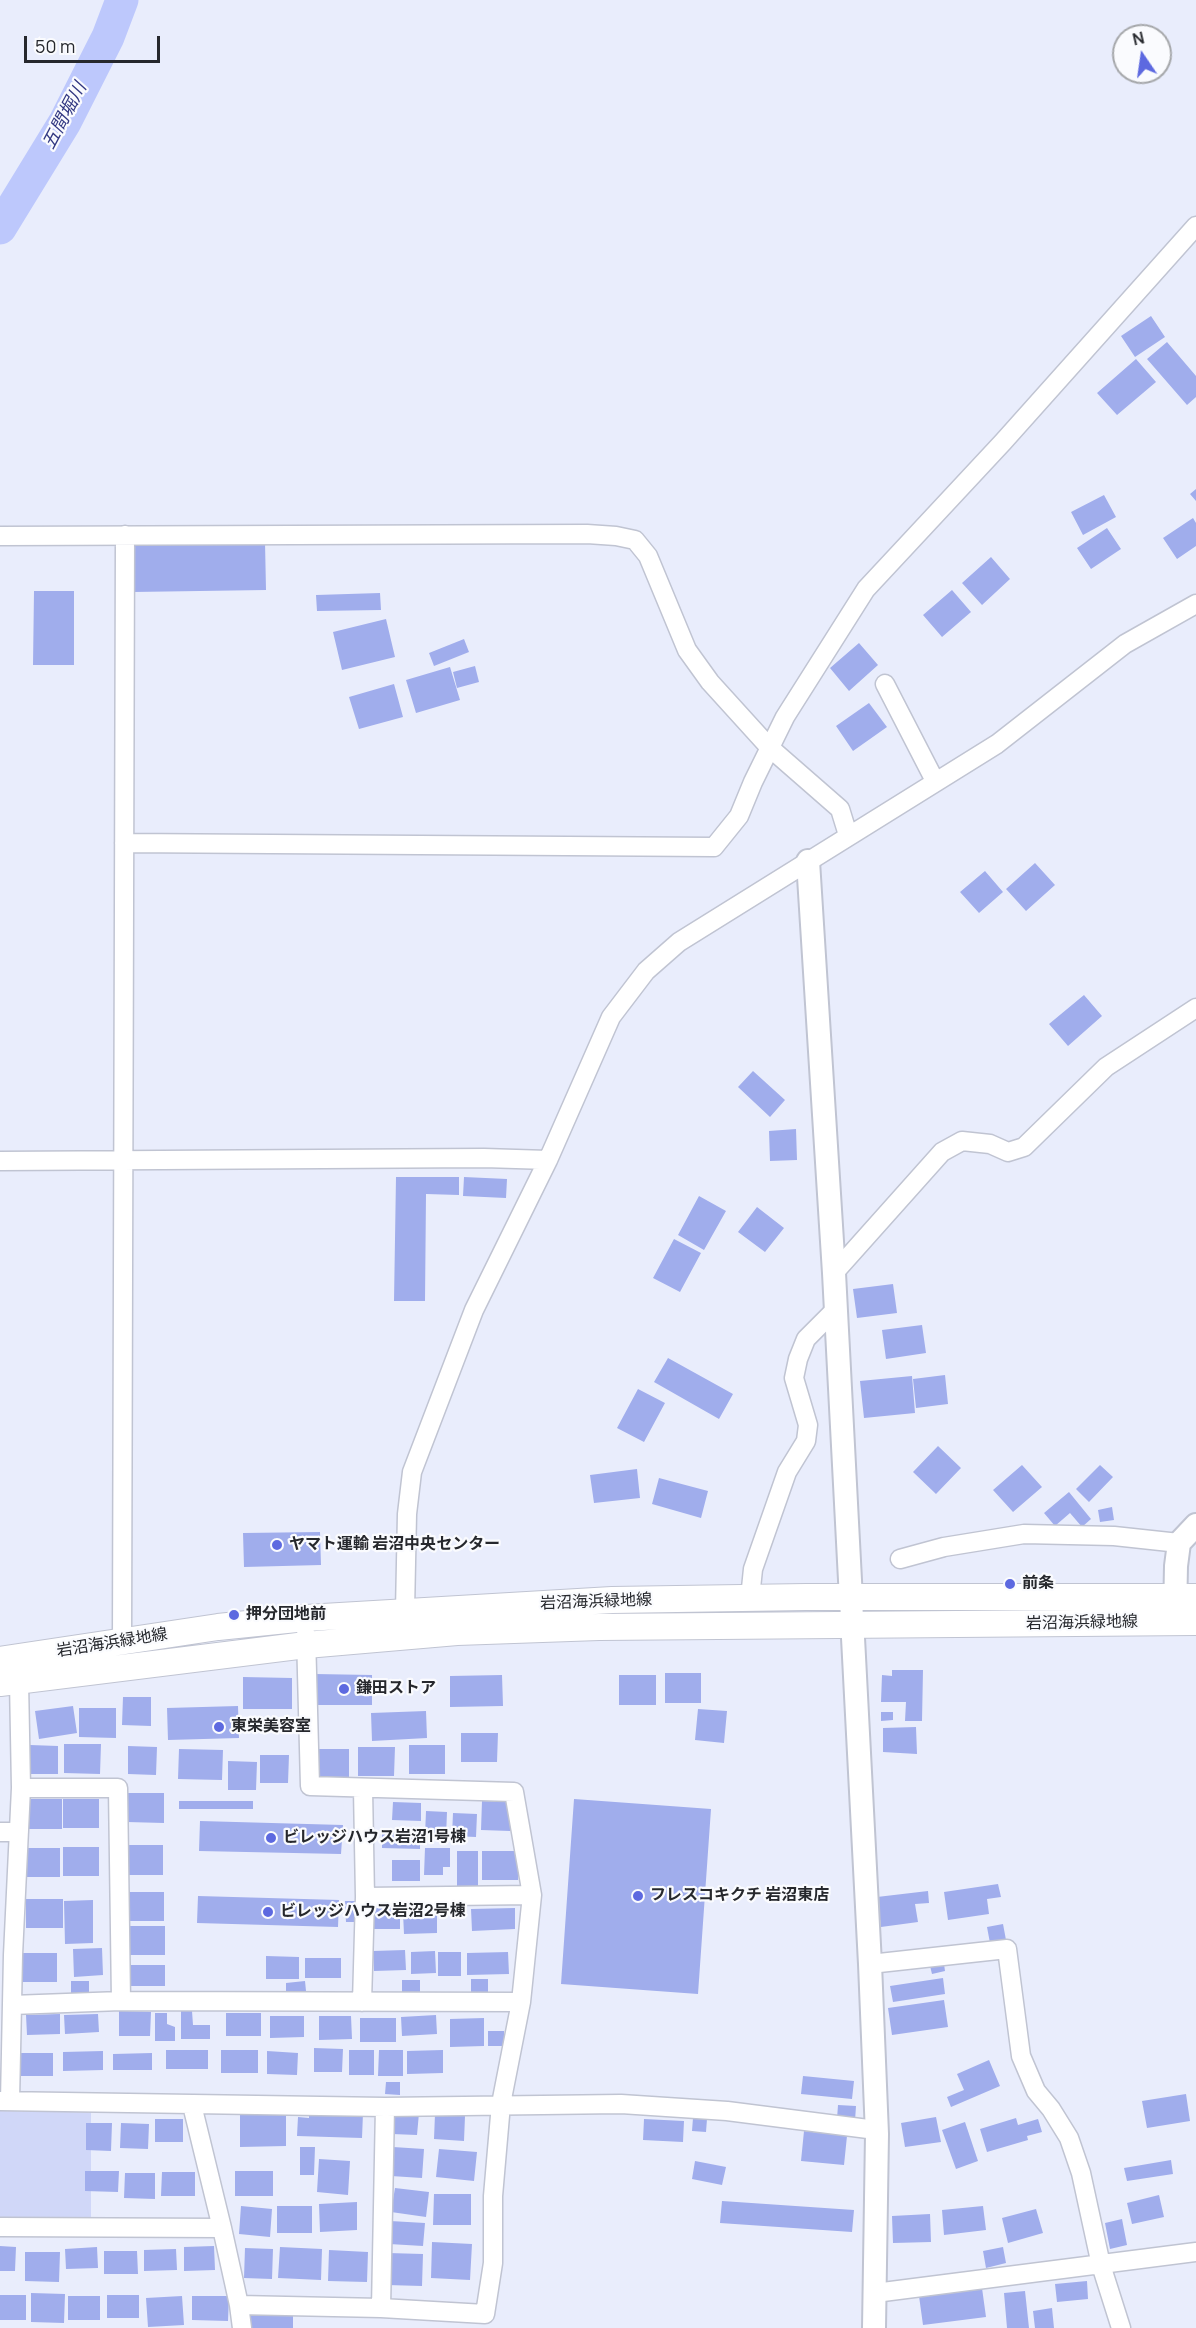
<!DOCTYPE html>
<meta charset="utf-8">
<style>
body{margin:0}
#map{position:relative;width:1196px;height:2328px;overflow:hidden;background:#e9edfc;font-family:Manrope,sans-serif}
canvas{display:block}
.north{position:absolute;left:1112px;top:24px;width:60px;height:60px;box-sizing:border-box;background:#fafbfe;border:2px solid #a5a7aa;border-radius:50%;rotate:347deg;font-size:16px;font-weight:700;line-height:24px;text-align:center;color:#26282d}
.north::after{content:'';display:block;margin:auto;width:21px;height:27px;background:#5d69e0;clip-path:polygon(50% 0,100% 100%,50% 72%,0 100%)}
.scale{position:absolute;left:24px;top:36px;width:136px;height:27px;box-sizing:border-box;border:3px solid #26282d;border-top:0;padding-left:8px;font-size:18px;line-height:21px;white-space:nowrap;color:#26282d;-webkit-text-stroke:4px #fafbfe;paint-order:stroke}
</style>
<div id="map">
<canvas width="1196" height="2328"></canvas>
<div class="north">N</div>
<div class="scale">50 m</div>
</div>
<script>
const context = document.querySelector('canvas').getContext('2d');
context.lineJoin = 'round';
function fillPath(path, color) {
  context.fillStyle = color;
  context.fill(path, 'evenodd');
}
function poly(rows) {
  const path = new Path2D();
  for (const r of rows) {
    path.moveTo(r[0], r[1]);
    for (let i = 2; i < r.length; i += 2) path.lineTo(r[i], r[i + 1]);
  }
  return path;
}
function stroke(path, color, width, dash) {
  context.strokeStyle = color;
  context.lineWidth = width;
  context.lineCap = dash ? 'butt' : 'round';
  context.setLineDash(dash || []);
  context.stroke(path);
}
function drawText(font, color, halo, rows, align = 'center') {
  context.font = font + ' Manrope,"Noto Sans JP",sans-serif';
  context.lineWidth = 4.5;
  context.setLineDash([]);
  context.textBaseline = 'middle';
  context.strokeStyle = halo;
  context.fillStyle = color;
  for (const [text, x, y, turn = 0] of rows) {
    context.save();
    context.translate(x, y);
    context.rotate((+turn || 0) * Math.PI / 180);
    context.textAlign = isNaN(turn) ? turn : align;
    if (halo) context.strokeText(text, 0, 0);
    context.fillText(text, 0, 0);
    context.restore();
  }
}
fillPath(poly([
 [0,2111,91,2112,91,2221,0,2219]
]), '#d0d7f8');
stroke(poly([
 [0,228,65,122,108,37,122,0]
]), '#bdc8fc', 33);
fillPath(poly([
 [1151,316,1165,337,1135,357,1121,336],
 [1167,342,1196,376,1196,397,1187,405,1147,359],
 [1136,359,1156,382,1117,415,1097,393],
 [1196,489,1196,501,1190,494],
 [1104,495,1116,517,1083,535,1071,512],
 [1193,518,1196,523,1196,546,1177,559,1163,538],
 [1107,528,1121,549,1091,569,1077,548],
 [265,542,266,590,133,592,132,544],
 [991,557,1010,579,982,605,962,583],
 [952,590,971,612,942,637,923,615],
 [34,591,74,591,74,665,33,665],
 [380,593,381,610,317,611,316,595],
 [386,619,395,657,342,670,333,632],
 [464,639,469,652,434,666,429,653],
 [859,643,878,665,849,691,830,668],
 [475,666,479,682,457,688,453,672],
 [450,667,460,700,416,713,406,680],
 [394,684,403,717,359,729,349,697],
 [869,703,887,727,853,751,836,726],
 [1035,863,1055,885,1026,911,1006,889],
 [985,871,1003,892,979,913,960,892],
 [1084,995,1102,1016,1068,1046,1049,1024],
 [753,1071,785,1100,770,1117,738,1087],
 [796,1129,797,1160,770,1161,769,1131],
 [396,1177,459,1177,459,1195,426,1194,425,1301,394,1301],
 [464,1177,507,1179,506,1198,463,1196],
 [699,1196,726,1211,704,1250,678,1235],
 [757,1207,784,1228,765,1252,738,1232],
 [674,1239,701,1253,680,1292,653,1278],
 [893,1284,897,1313,857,1318,853,1289],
 [922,1325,926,1353,886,1359,882,1330],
 [668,1358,733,1394,719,1419,654,1382],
 [945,1375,948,1404,916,1408,913,1379],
 [912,1376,915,1413,864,1418,860,1381],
 [638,1389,665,1403,644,1442,617,1428],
 [938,1446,961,1468,936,1494,913,1472],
 [1022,1465,1042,1487,1013,1512,993,1490],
 [1100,1465,1113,1477,1089,1502,1076,1489],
 [637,1469,640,1498,594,1503,590,1475],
 [659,1478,708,1491,701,1518,652,1504],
 [1069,1492,1091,1519,1082,1527,1070,1513,1055,1526,1044,1513],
 [1112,1507,1114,1520,1100,1522,1098,1510],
 [320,1532,321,1565,244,1567,243,1533],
 [892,1670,923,1670,922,1721,905,1721,906,1702,881,1702,882,1675,892,1676],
 [665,1673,701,1673,701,1703,665,1703],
 [315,1674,372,1675,372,1705,315,1705],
 [502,1675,503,1706,450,1707,450,1676],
 [619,1675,656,1675,656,1705,619,1705],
 [243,1677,292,1678,292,1709,243,1709],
 [123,1697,151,1697,151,1726,122,1725],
 [73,1706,77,1733,39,1739,35,1711],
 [238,1706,239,1738,168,1740,167,1708],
 [79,1708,116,1708,116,1738,79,1737],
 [698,1709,727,1711,724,1743,695,1740],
 [426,1711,427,1738,372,1741,371,1713],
 [881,1712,893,1712,893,1720,881,1721],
 [916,1727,917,1754,883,1752,883,1728],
 [461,1733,498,1733,497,1762,461,1762],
 [64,1744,101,1744,100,1774,64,1773],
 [30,1745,58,1746,58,1774,29,1774],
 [409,1745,445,1745,445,1774,409,1774],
 [128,1746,157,1747,156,1775,128,1774],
 [358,1747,395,1747,394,1776,358,1776],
 [179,1749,223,1750,222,1780,178,1779],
 [313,1749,349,1749,349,1778,312,1778],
 [260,1755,289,1755,288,1783,260,1783],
 [228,1761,257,1762,256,1790,228,1790],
 [127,1793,164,1793,164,1823,127,1822],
 [25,1799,62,1799,62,1829,25,1829],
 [63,1799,99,1799,99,1828,63,1828],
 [574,1799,711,1809,698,1994,561,1984],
 [179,1801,253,1801,253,1809,179,1809],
 [482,1801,511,1802,510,1831,481,1830],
 [393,1802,421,1803,421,1821,392,1820],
 [426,1811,447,1812,446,1837,425,1836],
 [453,1813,477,1814,476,1837,452,1836],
 [200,1821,343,1825,341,1854,199,1851],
 [382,1832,420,1833,420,1849,382,1848],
 [127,1845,163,1845,163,1875,126,1875],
 [63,1847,99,1847,99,1876,63,1876],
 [23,1848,60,1848,60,1877,23,1877],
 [425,1848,450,1848,450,1867,443,1867,443,1875,424,1875],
 [457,1851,478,1851,478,1886,457,1886],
 [482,1851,519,1851,518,1880,482,1880],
 [392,1860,420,1860,420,1881,392,1881],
 [998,1884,1001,1897,987,1899,989,1914,948,1920,944,1892],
 [928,1891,929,1903,915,1904,918,1922,881,1927,877,1897],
 [128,1892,164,1892,164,1921,128,1921],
 [198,1896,339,1900,338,1927,197,1923],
 [26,1899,63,1899,63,1928,26,1928],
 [93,1900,93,1943,65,1944,64,1901],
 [345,1901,355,1901,355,1922,346,1922],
 [400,1907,400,1929,374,1929,373,1908],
 [515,1908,515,1929,472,1931,471,1909],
 [403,1913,437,1913,437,1933,404,1934],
 [1003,1924,1006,1940,990,1943,987,1927],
 [129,1926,165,1926,165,1955,128,1955],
 [102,1948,103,1975,74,1977,73,1949],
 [405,1950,406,1970,374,1971,373,1951],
 [435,1951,436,1973,411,1974,411,1952],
 [438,1952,461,1952,461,1976,438,1976],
 [508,1952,509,1974,467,1975,467,1953],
 [21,1953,57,1953,57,1982,21,1982],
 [266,1956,299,1957,299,1979,266,1979],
 [305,1958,341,1958,341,1978,305,1978],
 [944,1964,945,1971,932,1974,930,1966],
 [130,1965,165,1965,165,1986,130,1986],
 [943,1978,945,1994,893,2002,890,1986],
 [471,1979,488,1979,488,1992,471,1992],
 [402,1980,420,1980,420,1995,402,1995],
 [71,1981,89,1981,89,1994,71,1994],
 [305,1981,306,1991,286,1992,286,1983],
 [944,2000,948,2027,892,2035,888,2008],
 [119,2011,151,2012,150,2036,119,2036],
 [181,2011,192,2011,193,2025,210,2025,210,2039,181,2039],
 [155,2013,167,2013,167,2024,175,2027,175,2041,155,2041],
 [226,2013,261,2013,261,2036,226,2036],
 [60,2014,60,2034,27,2035,26,2015],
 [98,2014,99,2032,65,2034,64,2015],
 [436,2015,437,2034,402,2036,401,2017],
 [270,2016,304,2016,304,2037,270,2038],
 [319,2016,351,2016,352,2039,319,2040],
 [360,2018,396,2018,396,2042,360,2042],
 [484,2018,484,2046,450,2047,450,2019],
 [488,2031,504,2031,504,2046,488,2046],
 [314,2048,343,2049,342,2072,314,2072],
 [166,2050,208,2050,208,2069,166,2069],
 [221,2050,258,2050,258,2073,221,2073],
 [349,2050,374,2050,374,2075,349,2075],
 [379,2050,403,2050,403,2076,378,2076],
 [443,2050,443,2073,407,2074,407,2051],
 [103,2051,103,2070,63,2071,63,2052],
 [267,2051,298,2053,297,2075,267,2074],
 [19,2053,53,2053,53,2076,19,2076],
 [152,2053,152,2070,113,2070,113,2054],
 [989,2060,1000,2086,951,2107,947,2097,964,2090,957,2074],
 [803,2076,854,2081,852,2099,801,2094],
 [386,2082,400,2082,400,2095,385,2094],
 [1186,2094,1190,2121,1147,2128,1142,2101],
 [838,2105,856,2106,855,2121,837,2119],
 [309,2112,363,2113,362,2138,297,2136,298,2117,309,2118],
 [393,2112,419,2113,417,2135,392,2134],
 [240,2113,286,2113,286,2146,240,2147],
 [435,2114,465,2116,464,2141,434,2139],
 [936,2117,941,2142,905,2147,901,2123],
 [693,2118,707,2119,706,2132,692,2131],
 [1016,2118,1018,2125,1038,2119,1042,2132,1027,2136,1028,2140,987,2152,980,2129],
 [155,2119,183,2119,183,2142,155,2142],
 [644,2119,684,2121,683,2142,643,2140],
 [965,2122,978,2161,956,2169,942,2130],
 [86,2123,112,2123,111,2151,86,2150],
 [121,2123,149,2124,148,2149,120,2148],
 [804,2131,847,2136,844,2165,801,2161],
 [300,2147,315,2147,314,2175,300,2175],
 [393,2147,424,2149,422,2178,391,2176],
 [439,2149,477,2152,474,2181,436,2177],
 [319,2159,350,2161,348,2195,317,2192],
 [1171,2160,1173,2174,1127,2181,1124,2168],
 [695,2161,726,2167,722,2185,692,2179],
 [85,2171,119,2171,118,2192,85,2191],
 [235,2171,273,2171,273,2196,235,2196],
 [162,2172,195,2172,195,2196,161,2196],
 [125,2173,155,2173,155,2199,124,2198],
 [395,2188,429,2192,426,2217,391,2212],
 [434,2194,471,2194,471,2225,433,2225],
 [1159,2195,1164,2217,1132,2224,1127,2203],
 [722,2201,854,2210,852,2232,720,2223],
 [357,2202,357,2230,320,2232,319,2204],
 [241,2206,272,2209,270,2237,239,2234],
 [277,2206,312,2206,312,2233,277,2233],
 [983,2206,986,2230,944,2235,942,2210],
 [1036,2209,1043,2233,1008,2243,1002,2218],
 [930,2214,931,2242,893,2243,892,2216],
 [1122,2219,1127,2245,1110,2249,1105,2223],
 [390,2221,425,2223,423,2246,389,2244],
 [432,2242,472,2244,470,2280,431,2278],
 [0,2246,16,2247,15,2271,0,2271],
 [214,2246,215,2270,184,2271,184,2247],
 [97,2247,98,2268,66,2269,65,2249],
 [280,2247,322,2249,321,2280,278,2278],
 [1003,2247,1006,2263,986,2268,983,2251],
 [245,2248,273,2249,272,2279,244,2278],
 [176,2249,177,2270,144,2271,144,2250],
 [329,2250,368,2252,367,2282,328,2281],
 [104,2251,137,2251,138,2274,104,2274],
 [25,2252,60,2252,59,2282,25,2281],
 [388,2253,423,2254,422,2286,387,2285],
 [1087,2281,1088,2299,1057,2302,1055,2284],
 [982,2288,986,2317,923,2325,919,2296],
 [1025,2291,1029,2328,1007,2328,1004,2293],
 [31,2293,65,2294,64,2323,31,2322],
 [0,2295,26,2295,26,2320,0,2320],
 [107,2295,139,2295,139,2318,107,2318],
 [68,2296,100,2296,100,2320,68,2320],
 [182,2296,184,2325,148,2327,146,2298],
 [192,2296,229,2296,228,2321,192,2320],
 [1052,2308,1054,2328,1035,2328,1033,2311],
 [250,2316,293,2316,293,2328,250,2328]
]), '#a0adec');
const minor = poly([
 [0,536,587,534,616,536,635,540,648,556,687,650,710,682,769,747,840,809,848,835],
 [885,684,935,781],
 [124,843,714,847,739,816,753,782,785,717,866,589,1003,442,1196,226],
 [0,1161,484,1158,548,1160],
 [834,1273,942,1152,962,1141,990,1144,1008,1152,1024,1147,1106,1067,1196,1008],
 [900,1559,944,1547,1024,1534,1114,1536,1179,1543],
 [750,1598,753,1569,787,1472,806,1441,808,1425,794,1378,798,1359,806,1339,835,1310],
 [405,1611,407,1514,412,1472,474,1310,548,1160,611,1017,646,971,679,942,997,744,1125,644,1196,604],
 [122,1641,125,535],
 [21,1788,118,1788,121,2001,521,2002],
 [363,1789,365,1897,532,1895],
 [0,1832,19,1832],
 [870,1964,1007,1949,1021,2056,1036,2091,1051,2109,1069,2138,1081,2173,1101,2265,1121,2328],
 [362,2002,365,1897],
 [12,2005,121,2001],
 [0,2101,385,2107,621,2104,727,2111,876,2130],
 [10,2101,13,1955,21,1788,19,1681],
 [192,2105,222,2228,239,2305,242,2328],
 [0,2227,222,2228],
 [875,2293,1196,2252],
 [239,2305,381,2308,485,2314,493,2263,493,2196,501,2104,521,2002,532,1895,514,1792,310,1786,306,1635],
 [381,2308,385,2107]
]);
const tertiary = poly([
 [808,861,834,1273,870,1964,877,2134,874,2328],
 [1175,1615,1176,1566,1179,1543,1196,1525]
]);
const secondary = poly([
 [0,1660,218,1627,306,1618,612,1600,806,1597,1196,1597],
 [0,1683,306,1645,457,1632,599,1627,1196,1622]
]);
stroke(minor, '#c0c4d2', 21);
stroke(tertiary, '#c0c4d2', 26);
stroke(secondary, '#c0c4d2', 28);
stroke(minor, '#fff', 18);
stroke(tertiary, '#fff', 22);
stroke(secondary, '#fff', 26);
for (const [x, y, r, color] of [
 [277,1545,6,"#5d69e0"],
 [1010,1584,6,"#5d69e0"],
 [234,1615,6,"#5d69e0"],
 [344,1689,6,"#5d69e0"],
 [219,1727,6,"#5d69e0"],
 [271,1838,6,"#5d69e0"],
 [638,1896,6,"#5d69e0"],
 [268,1912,6,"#5d69e0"]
]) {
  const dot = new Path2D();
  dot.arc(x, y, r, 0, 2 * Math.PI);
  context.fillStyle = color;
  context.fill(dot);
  stroke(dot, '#fafbfe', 2);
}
drawText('bold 16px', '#26282d', '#fafbfe', [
 ["ヤマト運輸 岩沼中央センター",289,1545],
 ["前条",1022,1584],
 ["押分団地前",246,1615],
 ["鎌田ストア",356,1689],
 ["東栄美容室",231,1727],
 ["ビレッジハウス岩沼1号棟",283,1838],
 ["フレスコキクチ 岩沼東店",650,1896],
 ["ビレッジハウス岩沼2号棟",280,1912]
], 'left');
drawText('16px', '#26282d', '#fafbfe', [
 ["岩沼海浜緑地線",596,1602,-2],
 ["岩沼海浜緑地線",1082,1623,-1],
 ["岩沼海浜緑地線",112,1643,-9]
]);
drawText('italic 18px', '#323882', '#fafbfe', [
 ["五間堀川",65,116,-62]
]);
</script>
